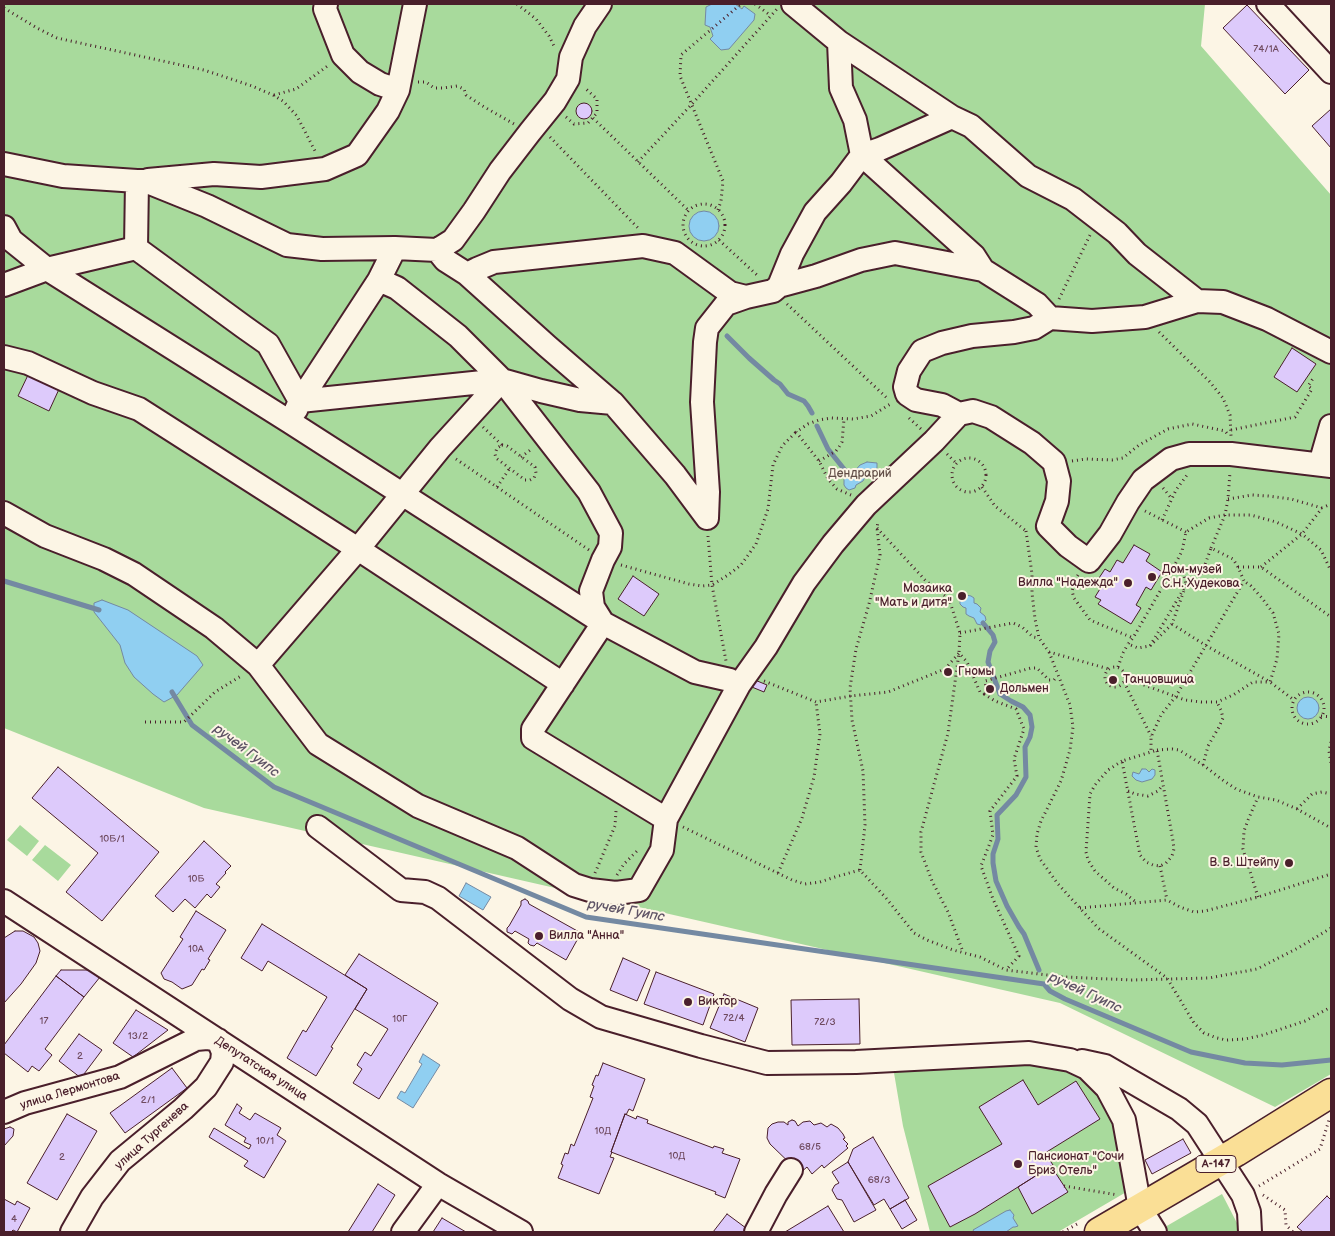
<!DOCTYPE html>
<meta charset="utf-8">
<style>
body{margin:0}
#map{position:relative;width:1335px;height:1236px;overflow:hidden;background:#fcf5e5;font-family:"Balsamiq Sans",sans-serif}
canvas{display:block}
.frame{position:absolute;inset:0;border:5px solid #4a1f2b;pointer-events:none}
</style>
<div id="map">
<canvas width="1335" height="1236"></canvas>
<div class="frame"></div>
</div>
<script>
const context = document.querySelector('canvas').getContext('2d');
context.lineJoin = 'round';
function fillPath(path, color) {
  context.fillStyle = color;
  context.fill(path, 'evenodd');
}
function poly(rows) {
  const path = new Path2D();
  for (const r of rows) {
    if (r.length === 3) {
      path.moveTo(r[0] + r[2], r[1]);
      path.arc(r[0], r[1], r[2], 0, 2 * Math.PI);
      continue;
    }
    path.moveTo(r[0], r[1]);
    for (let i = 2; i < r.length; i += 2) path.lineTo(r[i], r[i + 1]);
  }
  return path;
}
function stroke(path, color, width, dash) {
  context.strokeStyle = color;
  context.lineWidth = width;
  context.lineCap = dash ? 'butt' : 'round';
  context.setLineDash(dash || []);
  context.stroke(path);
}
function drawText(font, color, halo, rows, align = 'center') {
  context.font = font + ' "Balsamiq Sans",sans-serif';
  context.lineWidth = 4;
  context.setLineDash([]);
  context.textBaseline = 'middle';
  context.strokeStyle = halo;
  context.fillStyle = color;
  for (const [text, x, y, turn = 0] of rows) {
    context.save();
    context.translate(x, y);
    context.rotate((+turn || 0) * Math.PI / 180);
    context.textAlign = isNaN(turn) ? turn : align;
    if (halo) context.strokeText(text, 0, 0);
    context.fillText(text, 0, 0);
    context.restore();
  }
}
fillPath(poly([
 [4,4,1205,4,1201,46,1331,195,1331,1074,1275,1107,1060,1003,204,808,4,728],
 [20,825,39,841,27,856,7,840],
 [45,845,71,865,58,881,32,860],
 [1017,1057,1080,1071,1117,1122,1128,1191,1058,1232,930,1232,903,1126,893,1067],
 [1222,1194,1238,1225,1239,1232,1168,1232,1165,1227]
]), '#a8da9c');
const water = poly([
 [712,4,735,4,742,9,744,6,755,14,754,20,729,49,721,50,710,39,713,36,710,27,705,25,706,7,712,4],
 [704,226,15],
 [867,462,877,463,877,468,872,472,866,475,863,481,856,485,855,488,849,490,846,488,844,485,844,479,848,474,853,473,860,465,867,462],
 [966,595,971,596,974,598,974,603,977,604,981,608,980,612,985,616,986,620,981,625,977,624,974,618,969,616,966,614,966,608,963,607,960,604,960,601,966,595],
 [102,600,128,610,197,656,203,665,177,695,164,702,153,694,134,677,125,663,120,645,94,612,94,603,102,600],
 [1308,708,11],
 [1142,769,1146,769,1149,772,1152,769,1155,770,1155,775,1152,779,1142,782,1136,780,1132,776,1133,772,1139,774,1142,769],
 [466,883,491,897,483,910,459,896,466,883],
 [423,1054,440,1065,413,1108,397,1098,401,1091,405,1093,422,1064,419,1062,423,1054],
 [1010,1210,1014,1215,1013,1218,1018,1226,1015,1227,1013,1227,1006,1232,974,1232,973,1230,1006,1211,1010,1210]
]);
fillPath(water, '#90cff1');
stroke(water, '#7489a2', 1);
stroke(poly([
 [727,336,749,358,774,380,780,384,788,394,804,401,808,406,812,413],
 [817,426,828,449,848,474],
 [4,581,99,610],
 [983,623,993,635,995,642,990,651,988,662,1000,694,1011,701,1023,707,1030,715,1032,727,1030,737,1025,747,1026,777,1016,795,997,815,998,839,993,854,993,863,996,881,1007,906,1019,927,1024,934,1039,970],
 [172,692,192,725,274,787,586,917,1044,984,1050,991,1065,999,1191,1052,1245,1063,1282,1065,1331,1060]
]), '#7489a2', 5);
const building = poly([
 [1247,5,1309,70,1285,94,1223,28,1247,5],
 [584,111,8],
 [1331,109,1331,148,1312,126,1331,109],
 [1292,348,1316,364,1297,392,1274,377,1292,348],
 [29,373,60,387,49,411,18,396,29,373],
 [1134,545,1150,554,1146,561,1162,572,1151,590,1146,587,1136,605,1141,608,1131,624,1098,604,1101,600,1095,597,1103,584,1097,581,1105,569,1110,572,1117,560,1123,563,1134,545],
 [633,576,659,594,644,616,618,599,633,576],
 [750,678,767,685,764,692,747,685,750,678],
 [58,767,159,852,102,921,66,892,98,853,32,798,58,767],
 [204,841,231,866,225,872,226,873,216,884,220,887,211,898,207,894,195,908,185,899,173,912,155,896,204,841],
 [525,899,528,901,529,904,581,933,566,960,537,943,534,946,530,945,528,943,529,939,515,931,512,934,507,932,507,928,509,926,521,905,521,901,525,899],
 [196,911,226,930,208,959,210,960,204,970,202,969,192,985,182,989,172,982,164,979,161,973,183,939,180,937,196,911],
 [262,924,367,989,331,1047,333,1048,316,1076,287,1058,303,1030,306,1032,327,997,268,961,262,971,241,958,262,924],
 [15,931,23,931,34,937,38,943,40,951,36,963,21,984,4,1003,4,938,15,931],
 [359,954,438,1003,379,1099,353,1083,362,1069,357,1065,365,1052,371,1056,388,1029,355,1009,367,989,345,975,359,954],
 [623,958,650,970,637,1001,610,990,623,958],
 [61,970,90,970,100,977,84,997,56,976,61,970],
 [656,972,714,994,703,1025,644,1004,656,972],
 [56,976,84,997,45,1049,52,1055,39,1071,32,1066,28,1072,4,1053,4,1045,56,976],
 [724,994,758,1008,745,1042,710,1028,724,994],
 [859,999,860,1044,792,1045,791,1000,859,999],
 [136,1010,168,1030,133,1057,113,1043,136,1010],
 [79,1034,102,1050,81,1078,59,1061,79,1034],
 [603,1063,645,1079,633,1111,629,1109,626,1115,625,1114,611,1152,612,1152,610,1157,614,1158,599,1194,558,1178,563,1165,561,1164,565,1153,568,1154,571,1144,574,1146,593,1098,590,1097,594,1086,592,1085,596,1075,598,1076,603,1063],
 [172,1068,187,1088,125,1133,110,1113,172,1068],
 [1023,1080,1038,1105,1076,1081,1100,1119,1045,1153,1053,1165,975,1214,950,1227,928,1186,1002,1144,979,1107,1023,1080],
 [237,1104,242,1108,239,1113,250,1120,255,1113,281,1128,277,1135,286,1141,264,1178,244,1166,248,1161,209,1137,214,1128,249,1149,251,1145,244,1142,246,1138,225,1125,237,1104],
 [67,1114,97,1131,57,1200,27,1183,67,1114],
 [625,1114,636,1119,637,1116,648,1120,647,1123,713,1148,714,1146,724,1149,722,1153,740,1159,725,1198,715,1194,716,1192,611,1152,625,1114],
 [792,1120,795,1121,798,1126,803,1122,810,1121,814,1125,821,1123,827,1127,831,1124,838,1128,843,1134,845,1138,843,1139,848,1144,846,1146,848,1148,824,1168,822,1165,812,1174,807,1167,800,1173,770,1144,767,1138,768,1128,772,1124,778,1122,784,1122,788,1125,788,1122,792,1120],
 [10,1127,14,1129,13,1136,4,1146,4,1129,10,1127],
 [873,1137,909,1198,890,1209,884,1199,874,1205,848,1162,853,1149,873,1137],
 [1183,1139,1191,1153,1152,1174,1145,1160,1183,1139],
 [848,1162,876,1210,854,1222,842,1200,837,1199,832,1190,835,1185,839,1183,832,1172,848,1162],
 [1051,1166,1068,1192,1032,1214,1018,1187,1051,1166],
 [378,1184,395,1195,372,1232,348,1232,378,1184],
 [1327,1196,1331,1200,1331,1232,1303,1232,1297,1227,1327,1196],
 [4,1199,15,1205,17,1201,30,1208,17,1232,13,1230,11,1232,4,1232,4,1199],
 [905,1200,917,1220,902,1229,890,1209,905,1200],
 [828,1206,844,1232,785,1232,828,1206],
 [727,1214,750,1231,750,1232,713,1232,727,1214],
 [442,1218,466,1232,433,1232,442,1218]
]);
fillPath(building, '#ddcafb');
stroke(building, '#4a1f2b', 1);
const minor = poly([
 [326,4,325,9,343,55,360,72,380,84,398,90],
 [793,4,839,42,841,88,855,120,862,155,880,149,952,117,971,126,1028,176,1073,199,1117,233,1137,254,1197,301,1223,302,1267,319,1331,352],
 [1268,4,1331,72],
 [839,42,952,117],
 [4,164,63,176,137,181,145,181,207,206,287,245,322,249,395,248,437,250,453,240,474,211,500,171,530,132,555,101,568,79,571,57,585,26,600,4],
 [148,180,214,174,261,177,325,169,357,155,388,111,398,90,415,4],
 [137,181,136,248,244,327,268,344,300,401,379,280],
 [4,227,11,240,47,269,290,422,603,623,695,672,730,680,739,685],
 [395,248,379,280,397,288,458,336,502,380,589,492,611,533,610,547,603,560,591,591,593,607,603,623,533,729,533,738,666,819],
 [437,250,445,260,467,274,477,269,494,262,643,246,675,253,730,293,746,297,773,291,779,286,816,276,861,260,895,253,983,270,1037,304,1050,318],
 [467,274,547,346,613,403,675,475,707,518],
 [4,285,47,269,136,248],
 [779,286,792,254,815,212,841,183,862,155,974,256,983,270],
 [4,357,28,363,93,393,139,409,358,549,563,684],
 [296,410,300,401,502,380],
 [959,414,942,405,916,400,907,394,905,387,909,371,922,351,942,343,972,336,1014,332,1034,328,1050,318,1092,321,1145,317,1197,301],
 [1320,464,1331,426],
 [4,513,45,536,104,559,134,574,214,628,258,665,318,744,418,806,517,848,574,885,590,890,616,893,639,890,662,850,666,819,739,685,766,647,804,583,833,544,866,505,934,441,959,414,973,411,991,417,1032,443,1054,462,1059,481,1057,501,1048,526,1068,546,1089,561,1110,534,1128,502,1143,480,1171,459,1189,454,1231,454,1331,466],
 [707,518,708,492,702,402,705,342,707,328,726,304,746,297],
 [258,665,358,549,440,448,502,380,541,391,580,400,613,403],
 [318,827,401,890,425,892,438,898,570,999,601,1017,701,1046,767,1063,856,1062,1029,1053,1070,1060,1087,1068,1107,1088,1124,1120,1140,1208,1155,1232],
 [4,901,438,1184,521,1232],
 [1082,1061,1105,1066,1179,1109,1197,1124,1243,1195,1249,1212,1250,1232],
 [4,1112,25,1103,120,1077,196,1039,207,1038,218,1040],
 [72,1232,92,1197,120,1161,183,1109,206,1087,222,1062,223,1052,218,1040],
 [403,1232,438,1184],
 [756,1232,776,1194,791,1170]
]);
const major = poly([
 [1099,1232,1236,1152,1331,1093]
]);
stroke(minor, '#4a1f2b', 26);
stroke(major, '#4a1f2b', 31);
stroke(poly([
 [517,4,536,19,549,36,555,48],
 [755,4,770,15],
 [4,8,37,28,57,38,204,70,252,86,273,95,283,101,297,116,315,151],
 [418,82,426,82,434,88,443,88,457,86,464,89,466,95,481,105,514,124],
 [274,95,296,89,329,65],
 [566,117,574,124,588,123,597,113,597,99,585,88],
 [593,118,688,210],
 [550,137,638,228],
 [638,162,692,104,777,9],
 [704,225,21],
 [718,210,721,201,723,181,680,76,681,55,741,4],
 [719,240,757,275],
 [1059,299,1090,235],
 [787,304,888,399],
 [1159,332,1209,381,1223,398,1230,415,1231,436],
 [909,418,921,429],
 [483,427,502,445],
 [1231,430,1295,417,1312,389,1308,386,1314,377],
 [502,445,507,446,535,467,536,473,534,478,530,480,525,480,496,458,495,454,497,448,502,445],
 [947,454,957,464],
 [521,457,533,448],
 [969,475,17],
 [456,459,589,550],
 [819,461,836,451,839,447,842,442,844,419],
 [1072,461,1086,459,1112,460,1123,458,1139,445,1168,429,1192,424,1225,431,1229,436],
 [497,487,510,468],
 [982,487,995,506,1026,531],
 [1163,488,1172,499],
 [851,495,837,489,828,479,819,461,796,432,808,424,819,420,831,418,853,419,871,416,892,403],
 [1228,499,1252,495,1268,496,1291,499,1322,508],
 [1145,511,1186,532],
 [1162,520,1176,490,1187,475],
 [877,528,926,581,949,599,960,633,959,653,948,733,921,832,921,852,932,881,948,912,963,952],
 [1026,531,1032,574,1032,593,1035,619,1039,638,1049,652,1109,669],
 [708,536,712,585,726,661],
 [1211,548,1225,515,1228,499,1230,472],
 [621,565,689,584,702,586,712,585,728,575,741,565,756,544,768,509,773,465,782,446,796,432],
 [1238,567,1261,567,1331,617],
 [1261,567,1302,534,1322,508,1331,504],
 [1171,572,1182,551,1186,532,1209,518,1225,515,1251,515,1276,522,1302,534,1321,550,1331,571],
 [1078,575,1076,578,1072,591,1074,598,1090,620,1133,638],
 [1172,624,1205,645,1270,682,1294,700],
 [960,633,1013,623,1022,627,1033,637,1039,638],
 [1150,646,1172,624,1186,585,1184,573,1171,572,1133,638,1128,644,1138,648,1150,646,1186,585,1202,573,1211,548,1233,559,1238,567,1244,581,1176,696,1161,715,1151,737,1151,752,1122,761,1140,855,1146,862,1153,865,1160,866,1166,863,1172,856,1174,849,1173,841,1157,750,1151,752],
 [1049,652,1070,705,1073,727,1070,750,1061,781,1041,821,1037,834,1036,847,1040,859,1058,884,1098,928,1167,978,1194,1023,1204,1033,1217,1038,1226,1040,1245,1039,1263,1035,1305,1021,1331,1007],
 [1115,677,10],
 [1118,667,1123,653,1128,644],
 [1125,678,1185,700,1201,702,1217,702,1233,695,1253,682,1270,682,1277,659,1279,634,1273,613,1262,598,1251,586,1244,581],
 [764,681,816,702,851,696,888,692,945,669,959,653,967,662,980,692,984,694,986,688,985,681,1031,668,1037,668,1049,680,1054,680,1057,676],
 [1124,682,1151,736],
 [1308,708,16],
 [984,694,995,701,1016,709,1024,729,1014,759,1017,776,990,811,993,835,981,866,993,899,1019,956,1006,970],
 [1321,716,1331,717],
 [145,722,184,722,215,692,241,676],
 [1331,742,1329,751,1331,764],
 [1157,750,1172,749,1179,750,1203,765,1224,781,1236,789,1258,797,1276,800,1297,809,1331,828],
 [1122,761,1108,770,1095,785,1090,794,1086,852,1088,860,1095,871,1114,888,1126,894,1137,903],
 [1203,765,1208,746,1219,727,1223,718,1221,710,1217,702],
 [1128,791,1135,794,1148,796,1158,791,1163,785],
 [1297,809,1312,794,1322,792,1331,794],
 [683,827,792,880,805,884,820,882,835,877,860,870,886,898,914,933,927,940,953,950,980,957,1006,970,1064,977,1132,980,1209,978,1257,969,1298,948,1331,928],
 [1160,866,1167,900],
 [860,870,865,825,863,771,852,720,850,688,856,649,869,604,880,555,877,528,878,521],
 [595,873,615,826,616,811],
 [778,873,802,818,814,777,820,734,816,702],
 [617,875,624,864,639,849],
 [1258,897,1243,849,1244,831,1248,820,1258,797],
 [1080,908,1167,900,1180,907,1194,912,1205,911,1258,897,1331,874],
 [1064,1186,1118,1195],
 [1259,1186,1320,1149,1329,1120],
 [1263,1195,1285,1210,1286,1225,1293,1232],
 [1063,1232,1079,1223]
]), '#4a1f2b', 3, [1, 4]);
stroke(minor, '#fcf5e5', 22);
stroke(major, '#fadf96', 28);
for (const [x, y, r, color] of [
 [1152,577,5,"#4a1f2b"],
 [1128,583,5,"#4a1f2b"],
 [962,596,5,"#4a1f2b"],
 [948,672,5,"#4a1f2b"],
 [1113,680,5,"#4a1f2b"],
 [990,689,5,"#4a1f2b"],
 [1289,863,5,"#4a1f2b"],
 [539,936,5,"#4a1f2b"],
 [688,1002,5,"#4a1f2b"],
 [1018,1164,5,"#4a1f2b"]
]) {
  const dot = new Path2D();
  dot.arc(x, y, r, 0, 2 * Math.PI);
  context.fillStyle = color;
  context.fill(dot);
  stroke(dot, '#fcf5e5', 2);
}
drawText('10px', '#6f4a5f', null, [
 ["74/1А",1266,49],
 ["10Б/1",112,839],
 ["10Б",196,879],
 ["10А",196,949],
 ["72/4",734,1018],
 ["10Г",400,1019],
 ["17",44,1021],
 ["72/3",825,1022],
 ["13/2",138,1036],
 ["2",80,1056],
 ["2/1",148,1100],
 ["10Д",603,1131],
 ["10/1",265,1141],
 ["68/5",810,1147],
 ["10Д",677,1156],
 ["2",62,1157],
 ["68/3",879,1180],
 ["4",14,1219]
]);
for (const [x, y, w] of [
 [1216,1164,40]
]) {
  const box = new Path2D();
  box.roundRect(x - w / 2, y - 8.5, w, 17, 4);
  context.fillStyle = '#fcf5e5';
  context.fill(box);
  stroke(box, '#4a1f2b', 1);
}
drawText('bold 11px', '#4a1f2b', null, [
 ["А-147",1216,1164]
]);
drawText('12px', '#624e47', '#fcf5e5', [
 ["Дендрарий",860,474]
]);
drawText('12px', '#4a1f2b', '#fcf5e5', [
 ["Дом-музей",1162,570],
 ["С.Н. Худекова",1162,584],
 ["Вилла \"Надежда\"",1118,583,"right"],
 ["Мозаика",952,589,"right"],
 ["\"Мать и дитя\"",952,603,"right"],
 ["Гномы",958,672],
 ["Танцовщица",1123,680],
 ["Дольмен",1000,689],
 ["В. В. Штейпу",1279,863,"right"],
 ["Вилла \"Анна\"",549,936],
 ["Виктор",698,1002],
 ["Пансионат \"Сочи",1028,1157],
 ["Бриз Отель\"",1028,1171]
], 'left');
drawText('12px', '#4a1f2b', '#fcf5e5', [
 ["Депутатская улица",261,1069,33],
 ["улица Лермонтова",70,1091,-17],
 ["улица Тургенева",152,1136,-42]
]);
drawText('italic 14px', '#5f5466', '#fcf5e5', [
 ["ручей Гуипс",246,751,37],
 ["ручей Гуипс",626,911,10],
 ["ручей Гуипс",1085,993,25]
]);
</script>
